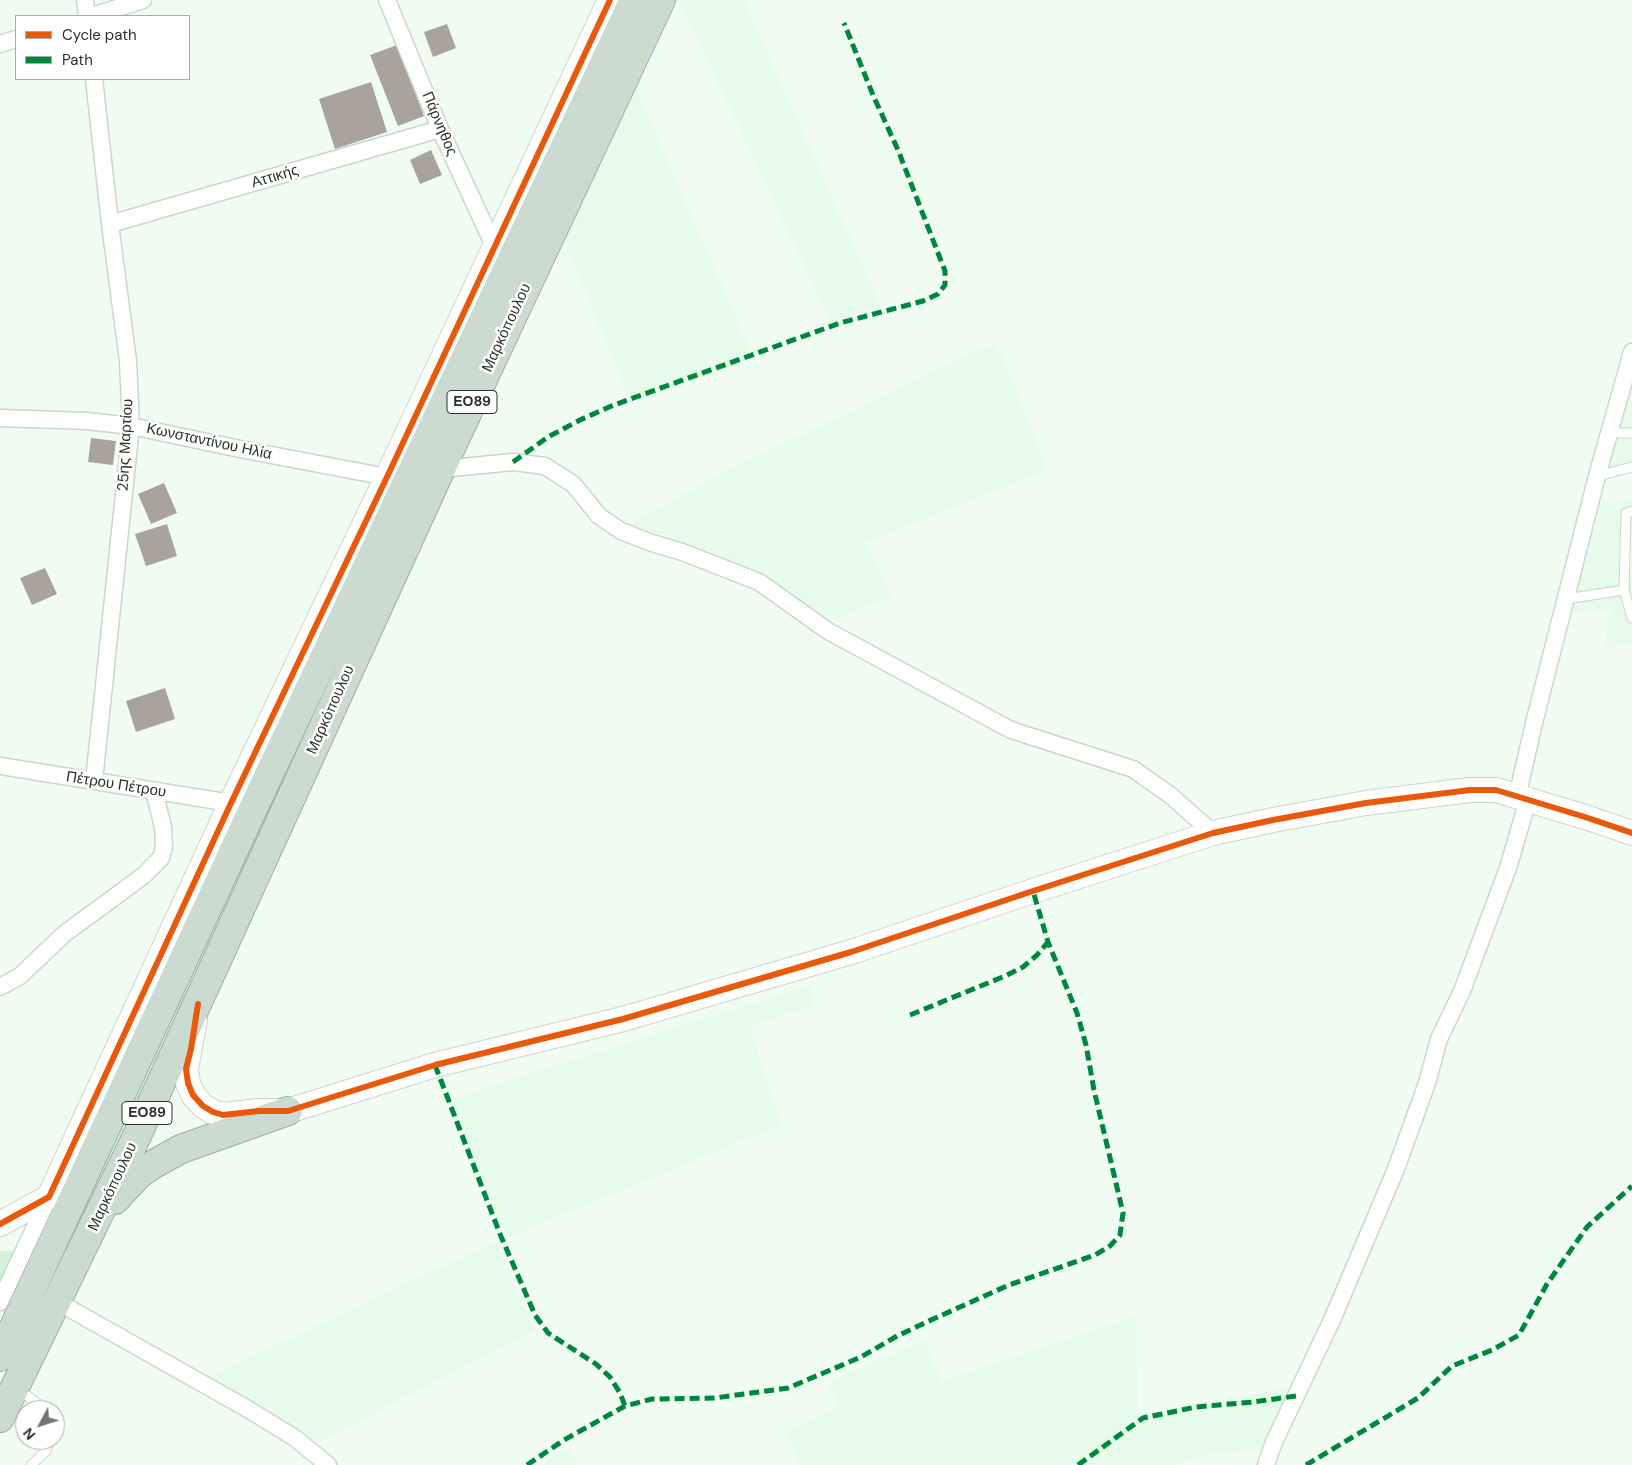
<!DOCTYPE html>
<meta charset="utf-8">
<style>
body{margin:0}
#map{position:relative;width:1632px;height:1465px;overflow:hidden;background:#f0fbf2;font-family:"DM Sans",sans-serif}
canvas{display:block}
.legend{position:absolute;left:15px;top:15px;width:175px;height:65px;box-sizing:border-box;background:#fff;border:1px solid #a9adaa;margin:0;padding:6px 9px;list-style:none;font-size:15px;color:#28312a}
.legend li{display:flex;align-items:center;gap:10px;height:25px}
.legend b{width:25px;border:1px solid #a9adaa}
.north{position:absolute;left:15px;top:1400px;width:50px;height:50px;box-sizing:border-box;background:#fff;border:1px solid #a9adaa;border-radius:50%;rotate:230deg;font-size:14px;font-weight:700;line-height:20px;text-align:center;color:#28312a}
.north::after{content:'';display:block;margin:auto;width:18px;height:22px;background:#6e7870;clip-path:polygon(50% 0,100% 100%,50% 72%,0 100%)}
</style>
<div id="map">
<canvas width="1632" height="1465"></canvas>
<ul class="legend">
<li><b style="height:6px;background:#e8590c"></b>Cycle path</li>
<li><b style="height:6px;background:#00873e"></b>Path</li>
</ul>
<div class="north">N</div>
</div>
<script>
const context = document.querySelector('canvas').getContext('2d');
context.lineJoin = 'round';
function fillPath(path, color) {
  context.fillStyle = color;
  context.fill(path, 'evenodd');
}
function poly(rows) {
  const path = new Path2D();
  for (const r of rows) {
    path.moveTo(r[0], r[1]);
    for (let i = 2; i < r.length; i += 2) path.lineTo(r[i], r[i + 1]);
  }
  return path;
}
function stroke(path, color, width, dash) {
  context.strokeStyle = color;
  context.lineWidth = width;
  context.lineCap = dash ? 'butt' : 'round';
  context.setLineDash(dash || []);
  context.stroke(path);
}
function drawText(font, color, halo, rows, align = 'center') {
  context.font = font + ' "DM Sans",sans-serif';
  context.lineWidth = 5;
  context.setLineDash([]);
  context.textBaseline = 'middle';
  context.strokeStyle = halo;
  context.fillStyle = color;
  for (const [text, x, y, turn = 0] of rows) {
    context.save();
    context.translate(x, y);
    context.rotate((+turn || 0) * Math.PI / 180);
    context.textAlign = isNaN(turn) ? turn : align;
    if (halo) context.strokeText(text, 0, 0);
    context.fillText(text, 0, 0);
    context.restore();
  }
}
fillPath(poly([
 [679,0,744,0,881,307,831,322],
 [636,89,754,359,631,402,564,240],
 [996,342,1048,469,866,542,891,597,827,622,623,529,653,511,739,465],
 [1632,375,1632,471,1602,479],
 [1632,498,1632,643,1604,650,1610,609,1571,612,1601,506],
 [810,985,815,1005,750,1027,781,1125,508,1237,489,1198,453,1098],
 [496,1241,535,1331,312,1445,203,1380],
 [1135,1317,1139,1414,1295,1387,1267,1448,1210,1454,1176,1465,800,1465,787,1432,839,1407,828,1383,923,1340,942,1381],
 [568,1447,578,1465,542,1465]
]), '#e6fbe9');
fillPath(poly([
 [645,0,652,0,0,1400,0,1383],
 [24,1250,0,1302,0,1251]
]), '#d2f3d9');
fillPath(poly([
 [447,24,456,48,433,57,424,32],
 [397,45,424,116,398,126,370,55],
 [371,82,387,132,335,149,319,99],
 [431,150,442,175,420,184,410,160],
 [91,438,116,441,113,465,88,462],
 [164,483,177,513,151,524,138,494],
 [167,524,177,556,146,566,135,534],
 [45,568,57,594,32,605,20,578],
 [165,688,175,719,136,732,126,701]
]), '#aaa29d');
const lane = poly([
 [1609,433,1632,433],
 [1597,476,1632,467],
 [1632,511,1626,513,1624,590,1632,618],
 [1566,599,1624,590],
 [18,1390,43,1407,46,1410],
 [31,1465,46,1451,50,1440]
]);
const street = poly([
 [85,0,87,16],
 [387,0,440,129,494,246],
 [92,16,143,0],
 [0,44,16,39],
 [94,79,110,224,128,361,131,426,94,781],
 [110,224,440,129],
 [0,418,87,421,131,426,240,449,387,477],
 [441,469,513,462,545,466,573,484,599,516,621,531,649,542,685,553,759,582,828,631,1011,730,1133,769,1170,795,1213,833],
 [0,766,231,803],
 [1517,797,1535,719,1597,476,1632,352],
 [0,987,20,976,64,934,143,876,161,858,164,847,163,827,154,791],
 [56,1301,246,1408,295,1438,328,1465],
 [0,1302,49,1197],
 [1266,1465,1274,1442,1332,1320,1396,1169,1427,1083,1439,1039,1462,991,1508,868,1528,800]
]);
const secondary = poly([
 [195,1020,186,1069,188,1083,193,1095,203,1106,213,1112,223,1115,259,1111,288,1111,435,1065,623,1019,851,952,1033,891,1213,833,1273,820,1366,803,1470,790,1496,790,1585,817,1632,833],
 [0,1224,49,1197,231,803,387,477,610,0]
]);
const highway = poly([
 [115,1200,137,1176,152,1165,181,1149,288,1111],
 [0,1357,258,798,634,0],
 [0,1418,135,1140,441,469,661,0]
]);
stroke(lane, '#ccd6ce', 11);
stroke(street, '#ccd6ce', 19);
stroke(secondary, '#ccd6ce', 26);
stroke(highway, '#9cb0a2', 30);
stroke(lane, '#fdfefd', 9);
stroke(street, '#fdfefd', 16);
stroke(secondary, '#fdfefd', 24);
stroke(highway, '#ccdbd1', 28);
stroke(poly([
 [513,462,548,437,582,419,614,405,840,323,923,301,938,294,945,285,945,271,898,150,873,95,844,23],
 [910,1015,1005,976,1023,967,1037,955,1048,942],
 [435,1065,500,1234,535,1315,548,1333,596,1364,610,1377,620,1393,625,1406],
 [527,1465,564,1440,625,1406,652,1399,715,1398,788,1388,861,1357,897,1336,931,1320,1009,1285,1095,1255,1110,1246,1120,1235,1123,1213,1094,1090,1086,1045,1077,1013,1048,942,1033,891],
 [1078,1465,1143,1418,1196,1407,1253,1402,1296,1396],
 [1306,1465,1418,1398,1452,1366,1492,1350,1519,1335,1547,1284,1587,1227,1632,1186]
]), '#00873e', 5, [10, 5]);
stroke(poly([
 [198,1004,191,1049,186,1069,188,1083,193,1095,203,1106,213,1112,223,1115,259,1111,288,1111,435,1065,623,1019,851,952,1033,891,1213,833,1273,820,1366,803,1470,790,1496,790,1585,817,1632,833],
 [0,1224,49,1197,231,803,387,477,610,0]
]), '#e8590c', 6);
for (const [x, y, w] of [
 [472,402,50],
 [147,1113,50]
]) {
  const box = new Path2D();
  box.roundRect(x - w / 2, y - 11.5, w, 23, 4);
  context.fillStyle = '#fff';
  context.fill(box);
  stroke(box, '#28312a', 1);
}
drawText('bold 14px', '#28312a', null, [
 ["ΕΟ89",472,402],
 ["ΕΟ89",147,1113]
]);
drawText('15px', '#28312a', '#fff', [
 ["Πάρνηθος",439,124,67],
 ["Αττικής",275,177,-16],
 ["Μαρκόπουλου",507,328,-65],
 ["Κωνσταντίνου Ηλία",209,442,12],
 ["25ης Μαρτίου",126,445,-87],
 ["Μαρκόπουλου",331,710,-66],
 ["Πέτρου Πέτρου",116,785,9],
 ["Μαρκόπουλου",113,1187,-65]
]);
</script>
